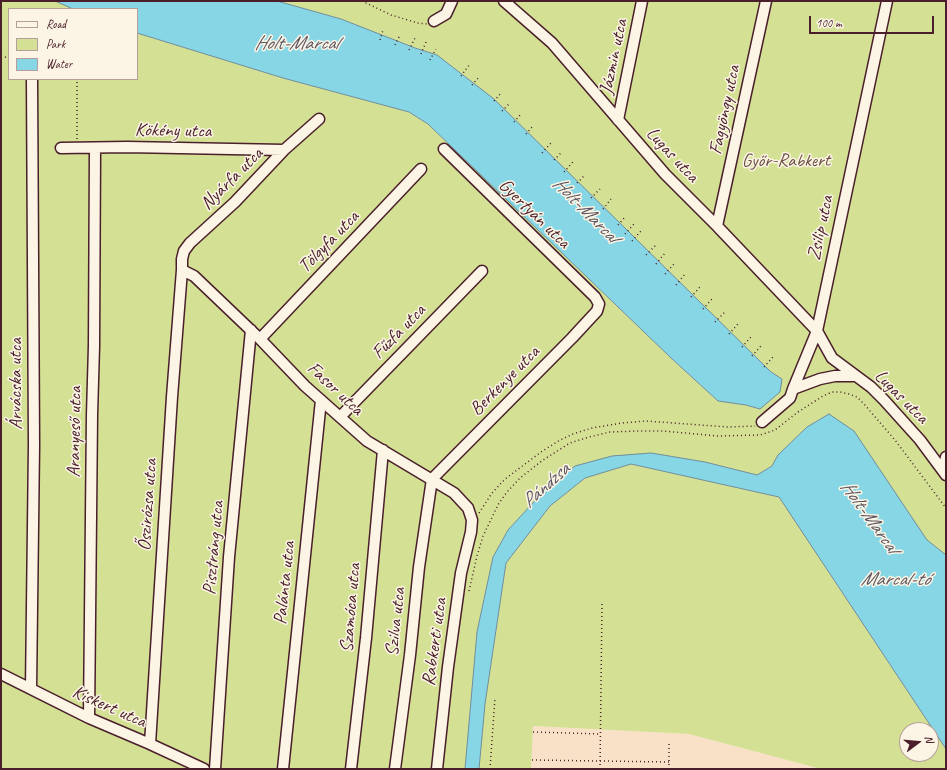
<!DOCTYPE html>
<meta charset="utf-8">
<style>
body{margin:0}
#map{position:relative;width:947px;height:770px;overflow:hidden;background:#fbecd8;font-family:Caveat,sans-serif}
canvas{display:block}
.frame{position:absolute;inset:0;border:2px solid #4a1f2b;pointer-events:none}
.legend{position:absolute;left:8px;top:8px;width:130px;height:72px;box-sizing:border-box;background:#fcf5e5;border:1px solid #b59f9b;margin:0;padding:5px 7px;list-style:none;font-size:12px;color:#4a1f2b}
.legend li{display:flex;align-items:center;gap:8px;height:20px}
.legend b{width:20px;border:1px solid #b59f9b}
.north{position:absolute;left:899px;top:722px;width:40px;height:40px;box-sizing:border-box;background:#fcf5e5;border:1px solid #b59f9b;border-radius:50%;rotate:74deg;font-size:11px;font-weight:700;line-height:16px;text-align:center;color:#4a1f2b}
.north::after{content:'';display:block;margin:auto;width:14px;height:18px;background:#4a1f2b;clip-path:polygon(50% 0,100% 100%,50% 72%,0 100%)}
.scale{position:absolute;left:809px;top:16px;width:125px;height:18px;box-sizing:border-box;border:2px solid #4a1f2b;border-top:0;padding-left:5px;font-size:12px;line-height:14px;white-space:nowrap;color:#4a1f2b;-webkit-text-stroke:3px #fcf5e5;paint-order:stroke}
</style>
<div id="map">
<canvas width="947" height="770"></canvas>
<div class="frame"></div>
<ul class="legend">
<li><b style="height:5px;background:#fcf5e5"></b>Road</li>
<li><b style="height:11px;background:#d4e194"></b>Park</li>
<li><b style="height:11px;background:#87d6e5"></b>Water</li>
</ul>
<div class="north">N</div>
<div class="scale">100 m</div>
</div>
<script>
const context = document.querySelector('canvas').getContext('2d');
context.lineJoin = 'round';
function fillPath(path, color) {
  context.fillStyle = color;
  context.fill(path, 'evenodd');
}
function poly(rows) {
  const path = new Path2D();
  for (const r of rows) {
    path.moveTo(r[0], r[1]);
    for (let i = 2; i < r.length; i += 2) path.lineTo(r[i], r[i + 1]);
  }
  return path;
}
function stroke(path, color, width, dash) {
  context.strokeStyle = color;
  context.lineWidth = width;
  context.lineCap = dash ? 'butt' : 'round';
  context.setLineDash(dash || []);
  context.stroke(path);
}
function drawText(font, color, halo, rows, align = 'center') {
  context.font = font + ' Caveat,sans-serif';
  context.lineWidth = 3;
  context.setLineDash([]);
  context.textBaseline = 'middle';
  context.strokeStyle = halo;
  context.fillStyle = color;
  for (const [text, x, y, turn = 0] of rows) {
    context.save();
    context.translate(x, y);
    context.rotate((+turn || 0) * Math.PI / 180);
    context.textAlign = isNaN(turn) ? turn : align;
    if (halo) context.strokeText(text, 0, 0);
    context.fillText(text, 0, 0);
    context.restore();
  }
}
fillPath(poly([
 [533,726,689,734,821,769,531,769]
]), '#f9e1c8');
fillPath(poly([
 [1,1,55,1,73,9,9,9,9,79,137,79,137,33,283,78,409,112,428,124,670,357,718,401,746,405,760,409,782,379,771,372,437,55,415,48,341,19,277,1,946,1,946,555,927,540,807,427,778,455,772,466,757,475,705,462,651,453,575,466,542,493,508,530,493,557,477,632,465,769,1,769],
 [631,464,779,497,946,749,946,769,821,769,689,734,533,726,531,769,479,769,485,704,506,563,550,506,585,478],
 [907,730,931,730,931,754,907,754]
]), '#d4e194');
const water = poly([
 [55,1,277,1,341,19,415,48,437,55,494,99,771,372,782,379,780,392,760,409,746,405,718,401,670,357,428,124,409,112,283,78,137,33,137,9,73,9,55,1],
 [829,414,854,431,927,540,946,555,946,749,779,497,631,464,585,478,550,506,506,563,485,704,479,769,465,769,477,632,493,557,508,530,542,493,575,466,612,456,651,453,705,462,757,475,772,466,778,455,807,427,829,414]
]);
fillPath(water, '#87d6e5');
stroke(water, '#6f8d9b', 1);
const minor = poly([
 [504,1,552,43,665,174,717,226,817,331,832,358,871,387,884,400,920,440,946,475],
 [434,21,446,14,452,1],
 [618,120,642,1],
 [61,148,127,147,284,150],
 [717,226,766,1],
 [182,270,194,276,260,339,305,386,367,441,454,493,468,508,472,520,471,532,461,573,448,667,437,769],
 [260,339,421,169],
 [793,389,817,331,887,1],
 [340,417,482,271],
 [762,422,790,398,793,389,820,379,835,376,855,376],
 [943,470,946,457],
 [1,674,89,718,150,744,204,769],
 [31,689,34,445,32,79],
 [89,718,92,415,94,346,95,148],
 [150,744,172,397,182,270,182,259,184,251,190,243,235,202,284,150,319,119],
 [215,769,229,557,251,330],
 [283,769,321,400],
 [351,769,366,638,383,450],
 [395,769,410,655,419,567,432,479,572,338,597,311,599,304,595,297,444,149]
]);
stroke(minor, '#4a1f2b', 13);
stroke(poly([
 [362,1,391,15,418,23,427,24],
 [380,40,383,30],
 [395,45,400,35],
 [409,50,415,38],
 [421,54,426,42],
 [1,56,9,58],
 [430,60,436,49],
 [461,76,470,64],
 [472,85,479,77],
 [494,101,501,93],
 [502,111,510,103],
 [514,122,521,114],
 [526,134,533,126],
 [77,139,77,79],
 [542,153,551,143],
 [554,160,561,153],
 [564,172,573,162],
 [577,183,584,176],
 [591,198,600,189],
 [603,209,611,199],
 [618,225,626,216],
 [625,234,634,224],
 [632,241,641,231],
 [646,255,656,245],
 [656,264,665,253],
 [665,274,674,264],
 [676,285,685,274],
 [691,297,700,287],
 [703,309,712,299],
 [715,322,725,312],
 [729,334,738,324],
 [742,347,751,337],
 [752,356,761,346],
 [764,367,773,357],
 [479,513,492,493,505,479,541,452,560,440,573,434,592,428,622,423,646,421,728,427,755,426],
 [469,591,477,556,483,536,499,503,507,492,520,478,543,460,570,443,589,437,610,432,637,431,663,431,718,436,760,435,775,430,798,412,823,396,832,392,840,392,849,394,857,397,864,404,895,440,946,508],
 [533,732,601,734],
 [532,760,669,762],
 [490,769,495,698],
 [600,769,602,604],
 [669,769,669,742]
]), '#4a1f2b', 1.5, [1, 3]);
stroke(minor, '#fcf5e5', 10);
drawText('19px', '#4a1f2b', '#fcf5e5', [
 ["Jázmin utca",614,57,-78],
 ["Fagyöngy utca",725,110,-78],
 ["Kökény utca",173,131,1],
 ["Lugas utca",672,155,47],
 ["Nyárfa utca",232,179,-45],
 ["Gyertyán utca",534,214,44],
 ["Zsilip utca",821,228,-78],
 ["Tölgyfa utca",329,242,-46],
 ["Fűzfa utca",399,332,-46],
 ["Berkenye utca",505,381,-45],
 ["Árvácska utca",16,384,-90],
 ["Fasor utca",335,389,43],
 ["Lugas utca",901,397,45],
 ["Aranyeső utca",75,432,-89],
 ["Őszirózsa utca",148,505,-86],
 ["Pisztráng utca",214,548,-85],
 ["Palánta utca",285,583,-84],
 ["Szamóca utca",351,608,-85],
 ["Szilva utca",396,622,-84],
 ["Rabkerti utca",435,642,-82],
 ["Kiskert utca",109,707,24]
]);
drawText('19px', '#6c5045', '#fcf5e5', [
 ["Győr-Rabkert",786,161]
]);
drawText('italic 20px', '#5c5663', '#fcf5e5', [
 ["Holt-Marcal",296,44],
 ["Holt-Marcal",585,210,45],
 ["Pándzsa",546,486,-42],
 ["Holt-Marcal",869,517,54],
 ["Marcal-tó",895,580]
]);
</script>
